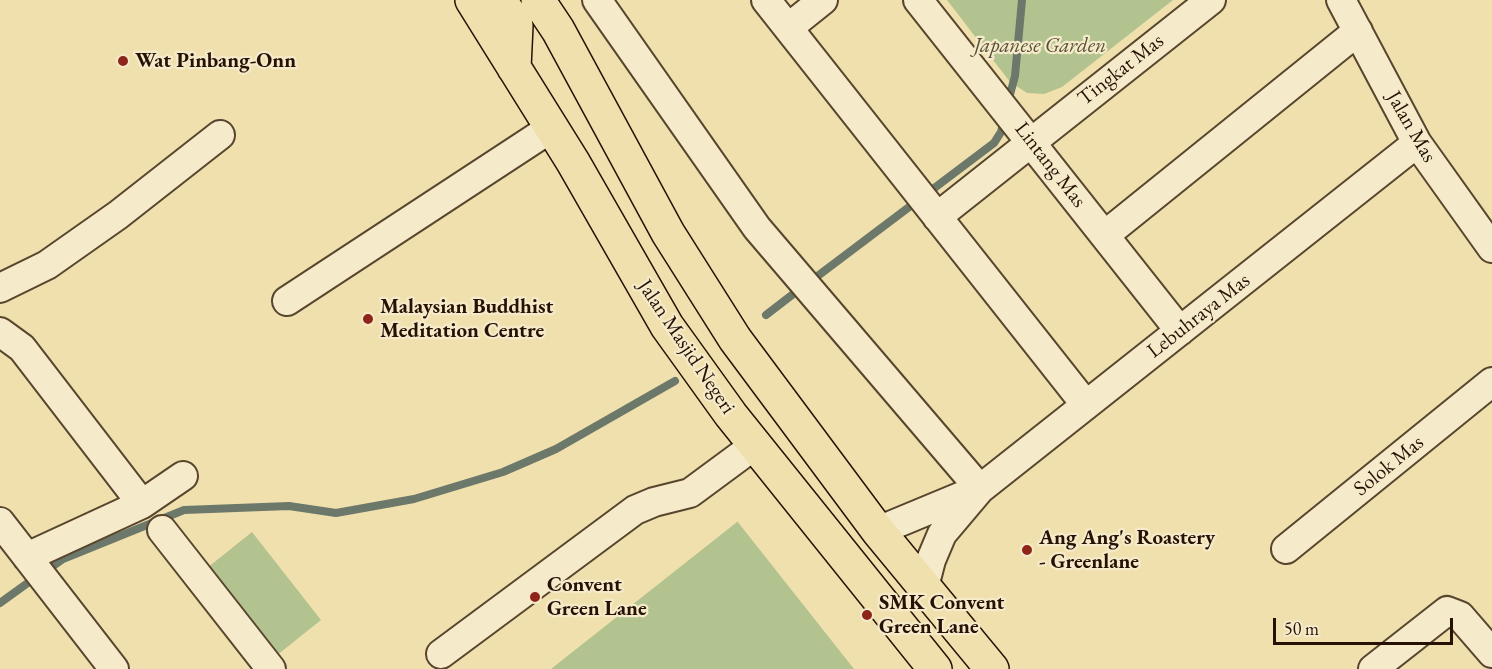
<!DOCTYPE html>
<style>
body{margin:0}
#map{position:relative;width:1492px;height:669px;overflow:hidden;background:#f0e0ad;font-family:"EB Garamond",serif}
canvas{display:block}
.scale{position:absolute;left:1273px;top:618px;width:180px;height:27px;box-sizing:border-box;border:3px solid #261104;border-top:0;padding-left:8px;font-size:18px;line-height:21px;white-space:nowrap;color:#261104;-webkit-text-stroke:4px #f5ebca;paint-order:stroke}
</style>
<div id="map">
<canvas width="1492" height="669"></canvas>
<div class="scale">50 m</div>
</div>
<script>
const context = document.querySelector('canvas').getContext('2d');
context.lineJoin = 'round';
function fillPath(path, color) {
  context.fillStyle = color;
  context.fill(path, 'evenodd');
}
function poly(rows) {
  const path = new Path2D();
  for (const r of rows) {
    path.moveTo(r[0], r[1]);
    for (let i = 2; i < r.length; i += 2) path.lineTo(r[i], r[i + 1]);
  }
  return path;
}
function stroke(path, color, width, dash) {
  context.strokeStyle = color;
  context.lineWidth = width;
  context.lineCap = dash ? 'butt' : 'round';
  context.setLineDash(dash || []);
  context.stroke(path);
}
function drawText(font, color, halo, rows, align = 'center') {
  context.font = font + ' "EB Garamond",serif';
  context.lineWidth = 4.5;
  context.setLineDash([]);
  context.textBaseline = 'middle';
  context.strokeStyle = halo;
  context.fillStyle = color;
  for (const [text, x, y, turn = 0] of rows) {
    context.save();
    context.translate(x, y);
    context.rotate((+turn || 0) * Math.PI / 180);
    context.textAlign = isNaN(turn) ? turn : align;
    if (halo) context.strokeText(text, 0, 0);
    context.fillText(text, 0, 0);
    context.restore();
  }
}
fillPath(poly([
 [947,0,1173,0,1062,87,1044,94,1027,93,1010,82],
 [737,521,854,669,551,669,737,522],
 [252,532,321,620,276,656,207,568]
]), '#b3c38f');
stroke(poly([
 [1008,102,1015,76,1022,0],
 [811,281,994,143,1001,132,1004,120],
 [766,315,801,288],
 [46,571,63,559,184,510,289,506,336,513,414,499,503,472,556,449,675,381],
 [0,603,36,577]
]), '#6c786a', 8);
const minor = poly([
 [597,0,757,228,980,489],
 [766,0,1086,405],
 [918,0,1180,331],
 [1341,0,1417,143,1492,248],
 [788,28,823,0],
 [937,217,1211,0],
 [1105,235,1358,31],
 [0,288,47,265,118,215,220,135],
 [287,301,551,128],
 [0,332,22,348,142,504],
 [0,522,114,669],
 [162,530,271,669],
 [878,531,972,492],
 [1286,549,1492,382],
 [27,557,142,504,183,476],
 [924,587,931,560,942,534,980,489,1417,143],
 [441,654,635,510,654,502,690,493,755,445],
 [1373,669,1447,611,1460,616,1492,653]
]);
const highway = poly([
 [472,0,573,162,667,326,731,415,935,669],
 [500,0,516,25,514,68],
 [538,0,558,30,668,233,735,339,878,531,992,669]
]);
stroke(minor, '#58452e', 32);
stroke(highway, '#261104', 36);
stroke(minor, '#f5ebca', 28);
stroke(highway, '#f0e0ad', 33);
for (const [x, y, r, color] of [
 [123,61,6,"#8f2418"],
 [368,319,6,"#8f2418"],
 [1027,550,6,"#8f2418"],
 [535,597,6,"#8f2418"],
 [867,615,6,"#8f2418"]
]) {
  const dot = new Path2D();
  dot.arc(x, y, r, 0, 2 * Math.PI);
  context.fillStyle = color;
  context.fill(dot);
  stroke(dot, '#f5ebca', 2);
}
drawText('italic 21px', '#574f35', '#f5ebca', [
 ["Japanese Garden",1040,46]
]);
drawText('bold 21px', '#261104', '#f5ebca', [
 ["Wat Pinbang-Onn",135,61],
 ["Malaysian Buddhist",380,307],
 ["Meditation Centre",380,331],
 ["Ang Ang's Roastery",1039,538],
 ["- Greenlane",1039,562],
 ["Convent",547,585],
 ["Green Lane",547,609],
 ["SMK Convent",879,603],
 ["Green Lane",879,627]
], 'left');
drawText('21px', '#261104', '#f5ebca', [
 ["Tingkat Mas",1121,70,-38],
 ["Jalan Mas",1411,127,60],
 ["Lintang Mas",1050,165,52],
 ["Lebuhraya Mas",1199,316,-38],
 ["Jalan Masjid Negeri",686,347,56],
 ["Solok Mas",1389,466,-39]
]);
</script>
